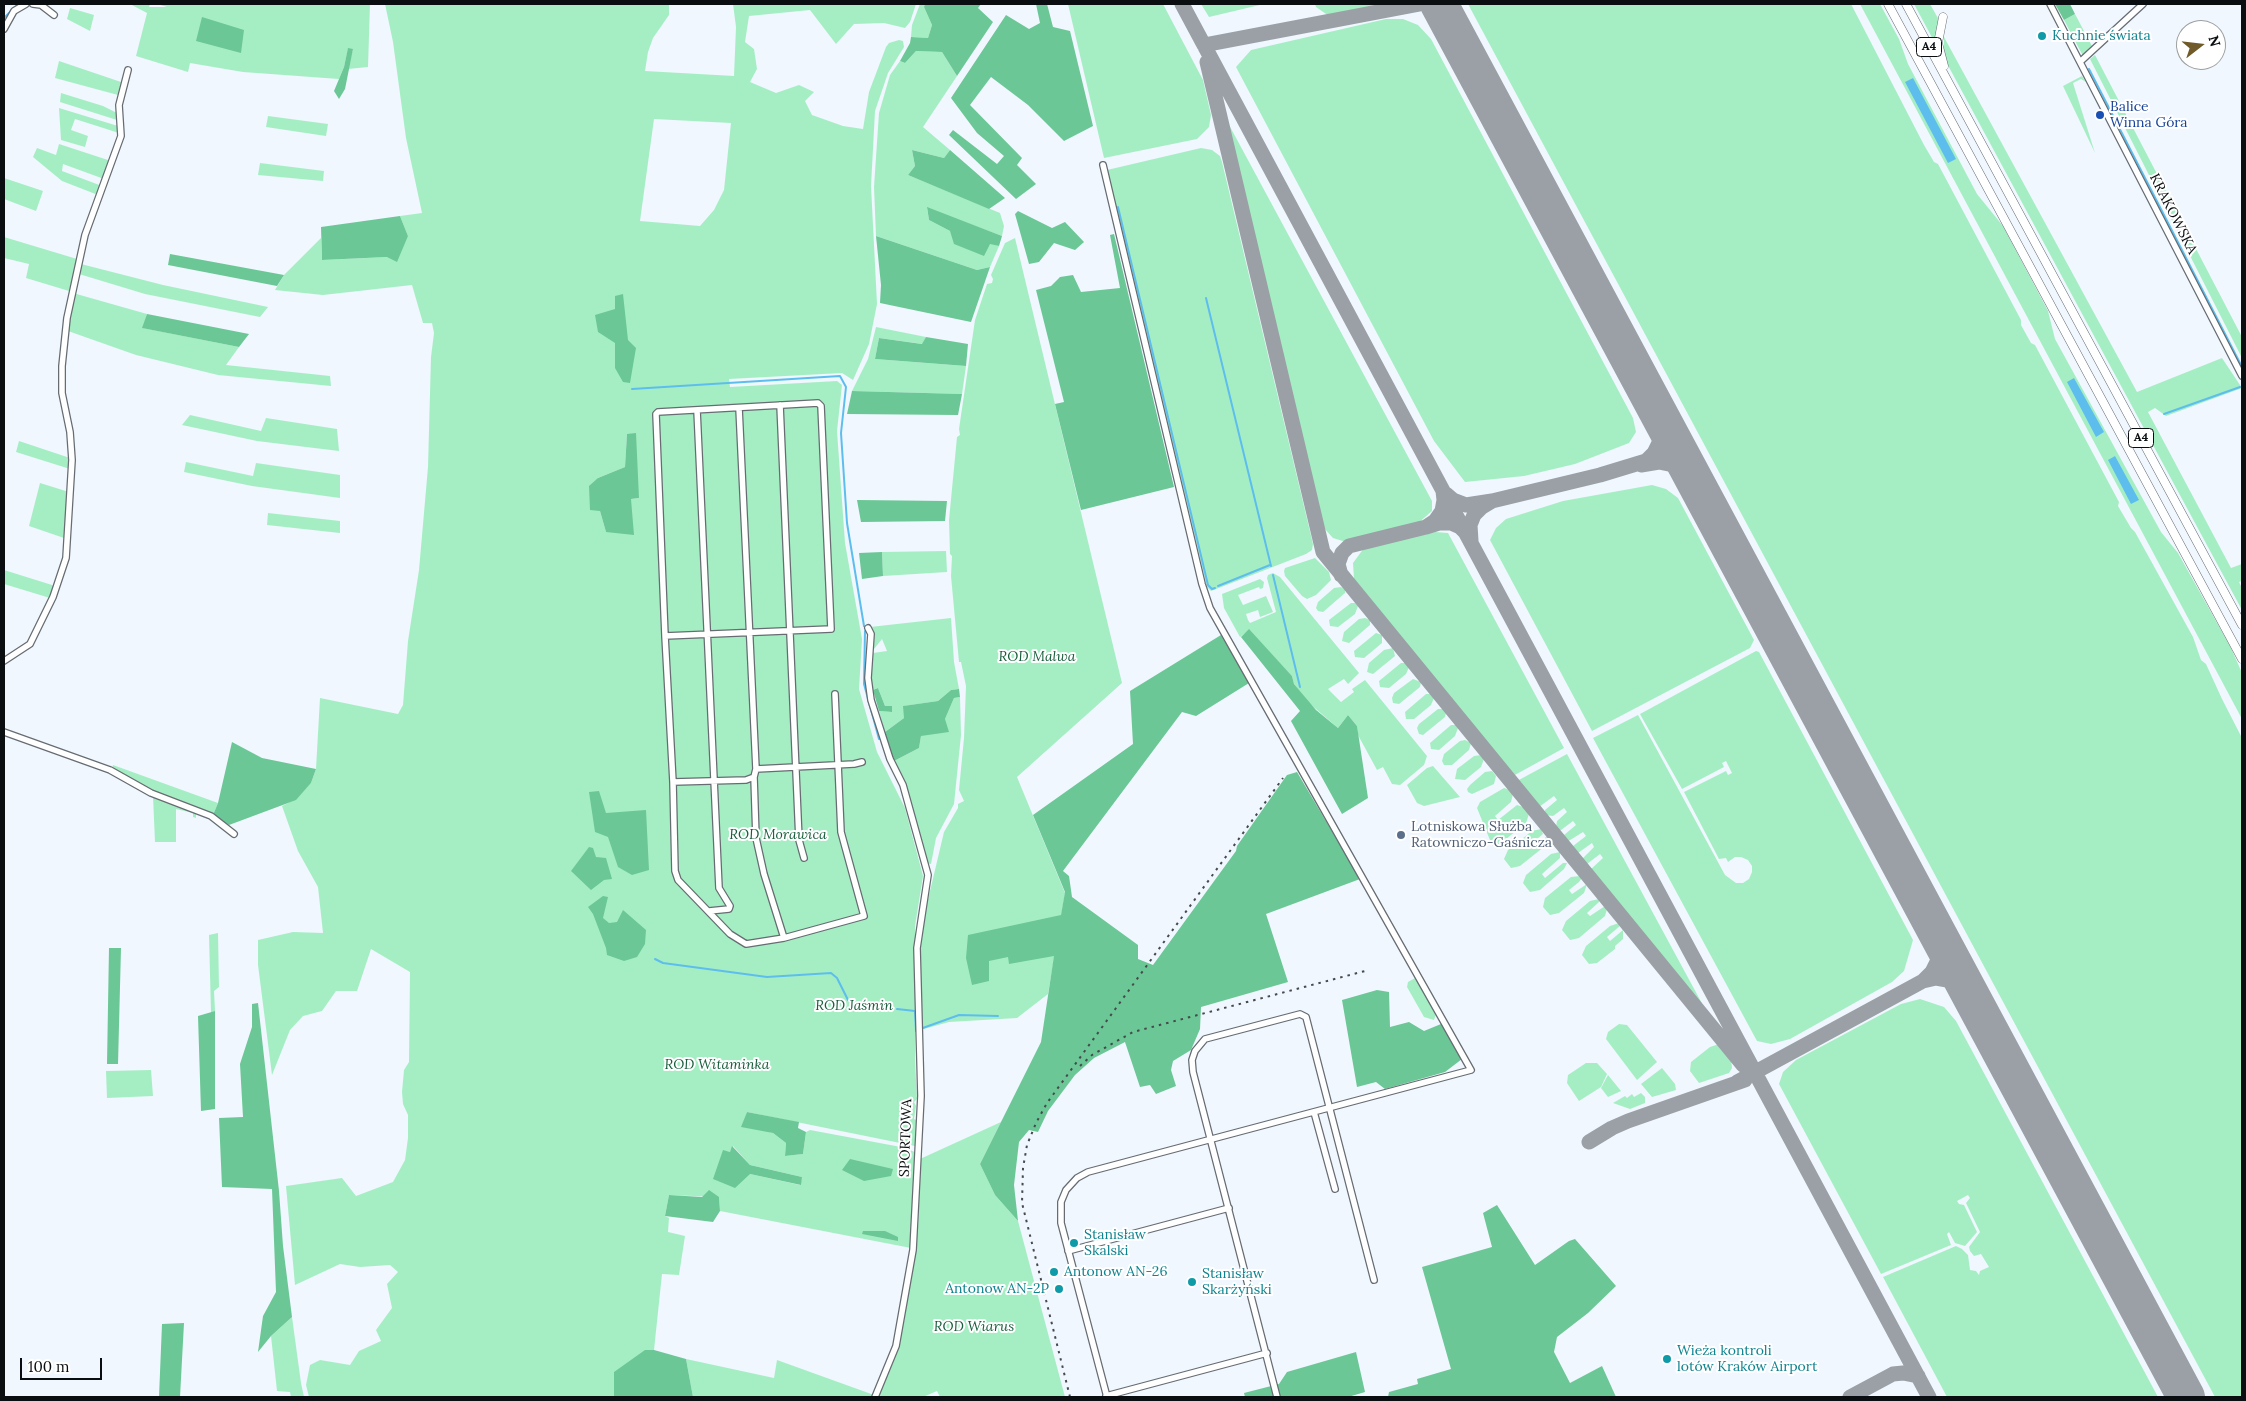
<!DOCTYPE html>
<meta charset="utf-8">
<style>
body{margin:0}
#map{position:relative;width:2246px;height:1401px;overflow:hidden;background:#f0f7fe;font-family:Lora,serif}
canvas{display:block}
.frame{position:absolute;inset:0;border:5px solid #0b0e10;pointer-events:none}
.north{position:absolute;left:2176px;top:20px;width:50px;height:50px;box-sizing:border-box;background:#fff;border:1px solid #9d9f9f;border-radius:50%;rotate:74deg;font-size:14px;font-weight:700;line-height:20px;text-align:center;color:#0b0e10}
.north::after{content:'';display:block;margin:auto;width:18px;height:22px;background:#705a2a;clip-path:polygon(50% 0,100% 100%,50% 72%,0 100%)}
.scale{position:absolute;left:20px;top:1358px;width:82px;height:22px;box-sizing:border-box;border:2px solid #0b0e10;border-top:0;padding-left:6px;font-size:15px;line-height:18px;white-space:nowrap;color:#0b0e10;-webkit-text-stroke:4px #fff;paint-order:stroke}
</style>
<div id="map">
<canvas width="2246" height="1401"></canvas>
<div class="frame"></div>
<div class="north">N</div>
<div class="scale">100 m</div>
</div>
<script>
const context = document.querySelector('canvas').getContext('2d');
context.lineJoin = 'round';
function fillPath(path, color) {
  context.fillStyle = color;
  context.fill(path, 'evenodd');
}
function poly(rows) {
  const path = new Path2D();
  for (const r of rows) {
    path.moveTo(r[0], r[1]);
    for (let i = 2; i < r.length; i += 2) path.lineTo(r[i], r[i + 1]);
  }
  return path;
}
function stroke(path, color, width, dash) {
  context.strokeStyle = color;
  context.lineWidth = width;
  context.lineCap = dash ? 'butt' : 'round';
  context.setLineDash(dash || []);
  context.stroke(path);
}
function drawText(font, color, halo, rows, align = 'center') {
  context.font = font + ' Lora,serif';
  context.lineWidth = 4;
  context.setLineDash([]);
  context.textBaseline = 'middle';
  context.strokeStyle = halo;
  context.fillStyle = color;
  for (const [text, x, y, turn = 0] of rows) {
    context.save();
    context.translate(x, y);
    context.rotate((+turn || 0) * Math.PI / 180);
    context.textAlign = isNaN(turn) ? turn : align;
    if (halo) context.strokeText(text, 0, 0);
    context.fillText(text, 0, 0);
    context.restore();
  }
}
fillPath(poly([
 [130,4,150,4,149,7,167,7,157,4,370,4,368,67,348,69,353,49,348,49,344,67,339,79,243,72,190,63,188,72,136,56,147,13],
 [385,4,669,4,669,15,653,38,648,52,645,71,734,76,736,27,733,4,916,4,910,22,905,28,884,23,854,24,836,44,810,10,749,16,745,42,754,49,757,69,750,82,776,93,799,85,814,92,805,101,812,115,843,126,863,129,869,92,886,47,889,43,899,40,903,41,904,47,888,73,875,111,871,186,877,304,869,344,853,380,842,373,729,379,730,387,837,381,842,385,837,431,845,543,862,639,859,689,877,752,905,808,923,876,915,926,915,1060,917,1099,914,1102,916,1106,914,1119,916,1120,915,1146,747,1112,743,1124,773,1133,786,1143,785,1156,803,1154,806,1132,810,1130,901,1147,915,1152,916,1171,911,1248,720,1211,719,1197,669,1195,665,1216,669,1218,668,1232,685,1236,679,1275,662,1274,654,1350,645,1351,615,1372,614,1397,309,1397,306,1385,310,1365,320,1360,350,1365,359,1351,381,1341,376,1330,392,1308,387,1284,398,1272,390,1265,360,1267,340,1264,295,1285,286,1186,342,1178,356,1196,393,1182,405,1160,408,1138,408,1115,403,1104,402,1092,404,1070,409,1062,410,972,371,949,357,991,336,991,322,1011,303,1016,290,1030,272,1075,258,965,258,940,293,932,323,933,318,887,298,851,282,806,296,799,311,783,316,769,320,698,398,714,403,705,408,641,419,570,428,467,431,357,434,333,432,323,423,323,412,285,323,295,275,290,284,275,321,238,322,260,388,257,408,236,400,216,422,213,406,138,393,42],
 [654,119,731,123,724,190,714,210,700,226,640,221],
 [627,434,639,498,631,499,606,532,600,511,598,478,625,467],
 [733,1146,750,1165,802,1177,800,1185,750,1174,723,1151,730,1152],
 [920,4,925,4,924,7,932,25,928,38,911,37,912,25],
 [1068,4,1163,4,1203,80,1211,115,1209,127,1197,139,1104,158],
 [1201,4,1264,4,1209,17],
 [1315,4,1384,4,1380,7,1329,16,1316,7],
 [1468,4,1851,4,1924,145,1934,162,1938,164,2021,320,2021,325,2031,343,2035,345,2119,502,2118,506,2131,528,2135,532,2193,637,2201,660,2206,664,2222,699,2242,738,2242,1397,2215,1397],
 [1860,4,1880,4,1899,39,1908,64,1977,194,2003,226,2048,311,2055,339,2161,532,2178,553,2231,648,2242,673,2242,719],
 [1914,4,1930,4,1939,20,1935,43],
 [70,8,94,15,90,31,67,19],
 [2075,14,2093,48,2083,56,2064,20],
 [1386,19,1403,19,1418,25,1431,39,1633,418,1636,432,1629,443,1575,464,1524,476,1465,482,1434,441,1236,67,1251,50],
 [1944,37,2137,392,2222,358,2242,388,2166,416,2155,408,2148,412,2231,568,2242,564,2242,581,2239,582,2242,588,2242,610,1944,58],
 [916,51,942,52,957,76,923,127,950,150,944,158,912,150,915,166,908,175,1000,213,1004,226,1002,236,927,208,929,220,950,231,999,246,990,267,977,270,876,236,874,187,879,113,890,75,900,61,905,63],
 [2095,55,2242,337,2242,358,2090,59],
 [59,61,121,82,118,95,55,78],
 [2082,76,2086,82,2081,79,2073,83,2095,153,2063,86],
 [61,93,103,106,117,113,117,120,60,102],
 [59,108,118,126,119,133,75,119,71,130,88,136,85,147,61,140],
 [268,116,328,124,326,136,266,127],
 [1228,123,1432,501,1432,511,1416,525,1346,542,1333,538,1323,527],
 [59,144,111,161,104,179,63,164,62,171,102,186,98,195,62,181,33,157,37,148,56,155],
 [1201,148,1212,150,1220,156,1222,162,1313,544,1312,550,1306,554,1211,591,1207,587,1107,170],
 [260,163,324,171,323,181,258,175],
 [4,178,43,191,36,211,4,199],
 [4,237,77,259,69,291,26,278,29,264,4,258],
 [1015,238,1122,683,1017,777,1065,893,1048,994,1017,1018,949,1022,920,1030,922,1007,920,1002,921,929,944,832,958,808,958,804,964,801,959,790,964,738,966,686,961,662,959,662,951,576,952,556,950,554,949,520,957,437,960,435,959,429,975,320,987,284,992,283,993,279,991,275,1005,243],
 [81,264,163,285,268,307,260,317,145,294,79,274],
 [73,293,147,314,143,328,239,347,226,365,330,376,331,386,218,375,136,355,68,331],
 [876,327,926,337,923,344,879,338,875,359,966,366,962,394,852,391,868,359],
 [190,415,261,431,266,418,337,429,339,451,257,441,182,425],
 [19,441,70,458,70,469,16,452],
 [186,462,253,476,256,463,340,475,340,498,252,486,184,472],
 [40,483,69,492,64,538,29,526],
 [1652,485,1666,489,1678,498,1754,640,1750,648,1592,731,1490,540,1496,528,1506,519,1563,501],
 [268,513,340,521,340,533,267,525],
 [1435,532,1448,533,1564,748,1513,776,1354,579,1353,563,1364,548],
 [946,551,947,572,883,576,882,552],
 [1315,558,1329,572,1331,580,1316,595,1307,599,1302,596,1285,576,1284,571,1285,568],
 [4,570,52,585,54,587,50,598,4,584],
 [1273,573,1280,577,1359,673,1348,684,1344,679,1328,689,1341,702,1354,692,1352,689,1365,680,1427,756,1424,765,1400,785,1392,784,1383,767,1377,770,1358,735,1357,726,1348,715,1338,728,1309,703,1294,684,1292,676,1249,630,1240,637,1224,608,1222,594,1260,579,1264,582,1263,588,1260,589,1259,587,1238,595,1243,605,1266,596,1273,612,1260,617,1258,610,1246,614,1248,620,1250,623,1276,612,1267,578,1268,575],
 [1341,587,1345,590,1345,593,1323,612,1318,611,1316,608,1318,602,1334,588],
 [1351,603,1355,603,1358,606,1355,614,1338,627,1330,626,1329,620],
 [951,618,954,662,959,689,951,690,938,701,904,706,904,718,885,732,879,711,891,712,892,706,885,706,878,688,873,690,870,680,873,653,887,651,882,639,874,649,873,633,870,627],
 [1365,618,1370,620,1370,625,1349,643,1342,641,1344,632,1359,619],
 [1376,633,1382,635,1382,643,1364,658,1355,657,1354,651],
 [1393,648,1395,656,1373,674,1367,672,1369,663,1384,650],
 [1756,651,1759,652,1913,940,1904,971,1892,982,1790,1039,1771,1044,1757,1041,1593,738,1638,715,1725,875,1736,883,1743,883,1749,879,1752,872,1752,866,1748,860,1741,857,1735,857,1728,862,1726,858,1719,859,1684,792,1726,771,1728,775,1732,773,1726,761,1722,763,1724,767,1682,789,1640,714],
 [1401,663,1405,663,1409,667,1406,674,1389,688,1380,687,1379,681],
 [1413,679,1421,682,1420,687,1399,704,1393,703,1392,698,1394,693],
 [1426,694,1431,694,1434,698,1431,705,1414,719,1406,719,1405,712],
 [960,697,961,735,954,804,936,838,931,864,926,863,894,761,919,748,921,736,945,719,954,698],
 [1438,709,1443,709,1446,713,1445,717,1423,735,1419,734,1417,728,1419,724],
 [1451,725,1456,725,1458,728,1455,736,1439,750,1431,749,1430,743],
 [1465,740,1471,743,1469,750,1452,765,1444,765,1442,761,1444,754,1460,741],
 [1567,754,1627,865,1705,1009,1590,870,1603,858,1600,854,1587,864,1582,859,1594,847,1592,843,1578,853,1573,848,1573,846,1586,836,1583,832,1567,842,1564,835,1576,825,1573,821,1561,830,1558,830,1556,827,1557,821,1567,812,1564,808,1553,816,1545,815,1545,810,1557,800,1554,796,1539,807,1517,781],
 [1481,755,1484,759,1481,767,1465,780,1455,779,1457,769,1474,756],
 [113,765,218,803,213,815,149,789,112,770],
 [1433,766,1460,797,1424,806,1417,803,1407,785,1427,768],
 [1492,771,1496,776,1494,784,1472,794,1468,792,1467,789,1470,785,1485,772],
 [1504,788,1510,790,1513,794,1511,802,1495,816,1498,820,1517,805,1523,807,1529,814,1526,823,1496,847,1492,845,1477,808,1480,802],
 [153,796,196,812,196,818,193,817,193,813,176,809,176,842,155,842],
 [1541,829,1543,834,1531,844,1534,848,1546,837,1549,838,1545,846,1520,866,1511,868,1504,859,1508,850,1532,831],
 [1560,852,1560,858,1542,874,1545,878,1563,863,1567,863,1564,869,1540,890,1530,892,1523,883,1526,875,1551,854],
 [1580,876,1582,878,1579,882,1569,890,1572,894,1587,884,1584,893,1559,913,1550,915,1543,907,1545,898,1571,877],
 [1599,899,1599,902,1587,913,1590,916,1605,906,1607,909,1605,916,1579,938,1570,940,1562,930,1566,921,1590,901],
 [1619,923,1621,925,1607,937,1610,941,1623,930,1623,939,1615,946,1615,949,1597,963,1589,964,1582,955,1586,946,1610,926],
 [218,933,219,987,214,991,215,1011,211,1013,209,935],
 [1415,978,1436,1014,1434,1020,1424,1017,1407,987,1408,982],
 [1920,999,1944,1007,1956,1021,2158,1397,1947,1397,1883,1277,1956,1246,1962,1249,1968,1255,1970,1270,1976,1271,1979,1275,1980,1271,1989,1267,1981,1254,1974,1256,1970,1251,1969,1247,1980,1232,1966,1203,1970,1198,1968,1195,1957,1201,1959,1204,1964,1205,1977,1232,1965,1246,1955,1243,1949,1232,1947,1234,1951,1245,1881,1274,1779,1084,1783,1072,1796,1060,1901,1004],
 [1619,1024,1627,1025,1657,1062,1637,1080,1606,1039,1608,1032],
 [1719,1044,1731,1059,1732,1068,1729,1073,1699,1083,1690,1071,1691,1062,1710,1047],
 [1586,1063,1597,1063,1607,1074,1601,1087,1579,1101,1567,1083,1568,1075],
 [1662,1068,1675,1084,1676,1090,1652,1097,1641,1084],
 [151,1070,153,1096,107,1098,106,1071],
 [1608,1075,1621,1091,1608,1097,1601,1088],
 [1641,1093,1645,1097,1645,1103,1630,1109,1613,1103,1625,1096,1627,1098,1632,1094,1634,1097],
 [1001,1122,980,1164,995,1195,1018,1221,1065,1397,940,1397,937,1391,923,1397,878,1397,893,1363,904,1322,918,1228,920,1159],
 [292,1317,301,1383,304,1397,291,1397,290,1392,277,1391,271,1336],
 [686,1359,774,1378,777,1360,874,1395,873,1397,693,1397]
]), '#a5eec4');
fillPath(poly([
 [925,4,981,4,978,8,993,22,957,76,942,52,916,51,905,63,900,61,910,43,911,37,928,38,932,25,924,7],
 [1036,4,1047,4,1053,27,1070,31,1093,126,1064,141,1028,105,991,77,970,105,1022,158,1017,165,1036,184,1016,199,949,135,953,130,997,164,1004,156,977,133,951,98,1006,15,1029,29,1040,23],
 [2055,4,2070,4,2075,14,2064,20],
 [202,17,244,30,241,53,196,41],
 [348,48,353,49,345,89,339,99,334,91,344,67],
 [912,150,944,158,950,150,1005,198,989,209,908,175,915,166],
 [927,207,1002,236,999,246,990,244,984,256,954,244,950,231,929,220],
 [1018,211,1052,228,1065,222,1084,242,1075,250,1054,243,1039,262,1029,264,1015,214],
 [400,216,408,236,397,262,387,257,322,260,321,227],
 [1114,234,1174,487,1081,510,1055,404,1064,402,1036,290,1051,286,1060,277,1073,275,1081,292,1120,288,1110,235],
 [876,236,977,270,990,267,971,322,880,303,881,285],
 [170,254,284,275,277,286,168,265],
 [623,294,628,340,636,348,630,383,623,382,615,368,615,343,598,332,595,315,615,309,615,296],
 [147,314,249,334,239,347,142,328],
 [926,337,968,344,966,366,875,359,879,338,922,344],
 [852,391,962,394,958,415,847,414],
 [636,433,639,498,631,499,634,535,606,532,600,511,590,510,589,486,598,478,625,467,627,434],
 [857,500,947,501,945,521,861,522],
 [882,552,883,576,862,579,859,553],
 [1249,629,1292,676,1294,684,1316,710,1338,728,1348,715,1357,726,1368,798,1342,814,1291,721,1300,711,1241,637],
 [1221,635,1249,683,1196,716,1182,712,1063,871,1069,876,1072,897,1138,945,1138,959,1153,965,1236,851,1237,846,1287,775,1297,772,1360,879,1266,914,1288,982,1201,1007,1200,1029,1191,1050,1173,1061,1171,1070,1176,1086,1156,1094,1150,1085,1140,1087,1125,1042,1094,1058,1075,1075,1048,1111,1038,1132,1029,1130,1019,1142,1014,1185,1018,1221,995,1195,980,1164,1041,1042,1054,956,1009,964,1008,957,989,961,989,981,972,985,966,958,968,935,1061,915,1065,892,1033,815,1133,744,1130,691],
 [878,688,885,706,892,706,892,712,879,711,873,690],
 [959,689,960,697,954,698,945,719,949,732,921,736,919,748,894,761,885,732,904,718,903,706,938,701,951,690],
 [232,742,262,758,316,769,311,783,296,800,229,825,213,815,218,803],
 [599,791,606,813,646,810,649,870,632,875,618,867,608,837,595,832,589,792],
 [589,847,593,848,596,857,606,858,612,879,604,880,591,890,571,871],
 [603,896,608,897,603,918,609,923,617,922,623,910,646,930,645,944,637,957,624,961,607,955,606,948,593,914,588,907],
 [109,948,121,948,118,1064,107,1064],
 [1377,990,1389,992,1390,1027,1409,1022,1424,1031,1441,1024,1462,1059,1445,1072,1385,1089,1376,1082,1357,1087,1342,1000],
 [258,1003,279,1191,283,1246,292,1317,271,1336,258,1352,263,1316,276,1292,272,1189,222,1187,219,1118,243,1117,240,1064,252,1027,252,1004],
 [215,1011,215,1109,201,1111,198,1016],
 [747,1112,799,1122,798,1128,806,1132,803,1154,785,1156,786,1143,773,1133,741,1127],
 [732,1146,750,1165,802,1177,801,1185,750,1174,735,1188,713,1179,723,1150,730,1152],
 [850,1159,893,1169,891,1176,864,1181,842,1170],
 [709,1190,719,1197,720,1211,713,1222,665,1216,669,1195,702,1197],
 [1497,1205,1535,1265,1569,1241,1575,1239,1616,1286,1588,1313,1557,1337,1554,1352,1570,1383,1602,1366,1616,1397,1388,1397,1389,1392,1418,1384,1417,1379,1451,1369,1422,1267,1492,1247,1483,1213],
 [863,1231,885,1231,898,1237,898,1241,862,1234],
 [184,1323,180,1397,159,1397,162,1324],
 [645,1350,654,1350,686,1359,693,1397,614,1397,614,1372],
 [1356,1352,1365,1392,1348,1397,1245,1397,1244,1393,1279,1384,1287,1372]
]), '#6bc795');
fillPath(poly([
 [1913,78,1956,159,1948,163,1905,82],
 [2074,378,2104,432,2096,437,2067,382],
 [2115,456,2139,500,2131,504,2108,460]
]), '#5dbeee');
stroke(poly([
 [4,18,18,4],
 [2089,69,2242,367],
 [1118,207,1208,585,1212,589,1215,588],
 [1206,298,1271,566],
 [632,389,840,376,846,387,841,433,847,523,864,626],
 [2164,414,2240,387],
 [1273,575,1300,687],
 [1218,586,1270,565],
 [865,631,864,684,879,739],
 [655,959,663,963,767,977,831,973,837,978,848,1000,852,1002,893,1008],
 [897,1009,915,1011,916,1031],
 [920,1029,959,1015,998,1016]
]), '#5dbeee', 2);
stroke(poly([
 [1182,4,1929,1397],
 [1204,45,1420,4],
 [1207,62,1323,552,1743,1065],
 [1641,465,1659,462,1678,466,1688,472,1695,482],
 [1443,491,1444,500,1442,511,1435,521,1426,527,1439,523,1451,523,1460,527,1466,533],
 [1446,494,1453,500,1466,505,1492,501,1482,507,1474,515,1470,525,1471,541],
 [1492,501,1600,475,1646,461,1654,453,1661,439,1662,427,1658,414],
 [1341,575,1338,564,1342,553,1349,546,1426,527],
 [1923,981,1932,972,1938,960,1939,944,1937,932],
 [1737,1082,1923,981,1936,978,1953,981,1961,985,1974,1002],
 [1589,1142,1612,1128,1628,1121,1745,1080],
 [1850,1397,1893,1374,1903,1373,1918,1376]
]), '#9ba0a6', 15);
stroke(poly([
 [1439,4,2186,1397]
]), '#9ba0a6', 38);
const minor = poly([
 [33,4,41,5,54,15],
 [2050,4,2242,376],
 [4,29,14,11,26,4],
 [2081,61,2143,4],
 [1103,165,1202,584,1210,608,1471,1070,1088,1172,1077,1178,1066,1190,1061,1202,1061,1223,1107,1397],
 [780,405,799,840,804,858],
 [739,408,756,769],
 [697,410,719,888,730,906,729,909,709,911],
 [868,628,871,634,868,678,871,700,890,759,903,785,928,875,917,948,921,1096,913,1250,896,1346,875,1397],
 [665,636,831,629,821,406,818,403,658,412,656,414,665,636,673,782,675,871,678,880,730,934,746,944,784,938,864,916,841,832,835,694],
 [4,661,30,644,53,597,66,558,72,460,70,432,62,393,62,366,67,318,85,235,121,136,119,105,128,70],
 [4,732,110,770,151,793,211,816,234,834],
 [754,777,756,838,764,874,784,938],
 [673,782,746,780,754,777,756,769,854,764,862,762],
 [1314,1112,1335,1189],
 [1068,1251,1229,1208],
 [1106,1396,1267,1353],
 [1277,1397,1193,1072,1192,1060,1195,1051,1205,1039,1300,1014,1306,1017,1374,1280]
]);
const highway = poly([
 [1888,4,2242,659],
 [1906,4,2242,625],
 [1943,17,1938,43,1944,66]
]);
stroke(minor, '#666c72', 8);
stroke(highway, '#666c72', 9);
stroke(minor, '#fff', 5.5);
stroke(highway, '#fff', 8);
stroke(poly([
 [1080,1066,1092,1055,1133,1032,1365,971],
 [1070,1397,1022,1203,1023,1168,1027,1145,1036,1123,1047,1103,1283,778]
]), '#464a4d', 2, [2.5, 5]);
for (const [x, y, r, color] of [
 [2042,36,5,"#0f9aa8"],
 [2100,115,5,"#1a4fb4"],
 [1401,835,5,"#5c6f8a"],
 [1074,1243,5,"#0f9aa8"],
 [1054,1272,5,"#0f9aa8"],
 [1192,1282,5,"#0f9aa8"],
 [1059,1289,5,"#0f9aa8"],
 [1667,1359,5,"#0f9aa8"]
]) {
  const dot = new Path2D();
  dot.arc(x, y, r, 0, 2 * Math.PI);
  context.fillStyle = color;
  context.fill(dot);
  stroke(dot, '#fff', 2);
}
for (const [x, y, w] of [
 [1929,47,25],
 [2141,438,25]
]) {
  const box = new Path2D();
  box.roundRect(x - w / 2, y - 9.5, w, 19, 4);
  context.fillStyle = '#fff';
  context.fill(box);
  stroke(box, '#0b0e10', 1);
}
drawText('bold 12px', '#0b0e10', null, [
 ["A4",1929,47],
 ["A4",2141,438]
]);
drawText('14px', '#0d838f', '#fff', [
 ["Kuchnie świata",2052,36],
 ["Stanisław",1084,1235],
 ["Skalski",1084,1251],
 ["Antonow AN-26",1064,1272],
 ["Stanisław",1202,1274],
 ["Skarżyński",1202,1290],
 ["Antonow AN-2P",1049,1289,"right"],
 ["Wieża kontroli",1677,1351],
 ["lotów Kraków Airport",1677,1367]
], 'left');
drawText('14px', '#164399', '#fff', [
 ["Balice",2110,107],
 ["Winna Góra",2110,123]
], 'left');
drawText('14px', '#0b0e10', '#fff', [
 ["KRAKOWSKA",2173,214,63],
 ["SPORTOWA",906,1138,-88]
]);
drawText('italic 14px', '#185d3c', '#fff', [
 ["ROD Malwa",1037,657],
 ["ROD Morawica",778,835],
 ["ROD Jaśmin",854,1006],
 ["ROD Witaminka",717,1065],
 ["ROD Wiarus",974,1327]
]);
drawText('14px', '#4e5e75', '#fff', [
 ["Lotniskowa Służba",1411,827],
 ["Ratowniczo-Gaśnicza",1411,843]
], 'left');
</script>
